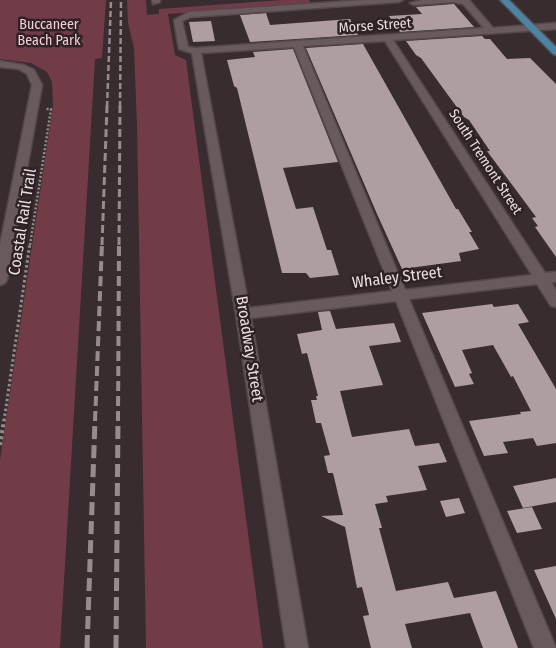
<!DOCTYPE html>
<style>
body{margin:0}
canvas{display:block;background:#382c2e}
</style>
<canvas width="556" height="648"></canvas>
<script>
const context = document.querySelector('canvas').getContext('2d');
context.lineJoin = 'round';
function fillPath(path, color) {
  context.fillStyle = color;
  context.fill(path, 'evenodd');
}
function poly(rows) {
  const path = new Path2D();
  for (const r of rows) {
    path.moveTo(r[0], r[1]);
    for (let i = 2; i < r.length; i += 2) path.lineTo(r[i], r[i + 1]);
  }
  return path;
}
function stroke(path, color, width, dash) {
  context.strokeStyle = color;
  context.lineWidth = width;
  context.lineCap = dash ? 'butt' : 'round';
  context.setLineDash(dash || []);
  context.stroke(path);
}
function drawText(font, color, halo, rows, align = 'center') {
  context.font = font + ' "Fira Sans Condensed",sans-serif';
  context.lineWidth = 5;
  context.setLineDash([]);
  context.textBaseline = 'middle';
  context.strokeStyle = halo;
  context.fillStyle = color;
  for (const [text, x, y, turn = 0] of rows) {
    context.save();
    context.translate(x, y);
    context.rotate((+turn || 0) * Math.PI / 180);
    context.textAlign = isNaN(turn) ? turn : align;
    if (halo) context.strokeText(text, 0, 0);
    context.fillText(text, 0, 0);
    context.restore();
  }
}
fillPath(poly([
 [0,0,106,0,102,58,95,59,60,648,0,648,0,460,53,106,52,82,47,72,31,63,0,59],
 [127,0,146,0,147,15,159,14,159,9,282,0,309,0,311,4,168,14,175,55,186,60,263,648,146,648,137,124,134,48,128,23]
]), '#723b48');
fillPath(poly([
 [454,4,474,27,400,32,389,16,422,14,416,7],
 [266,13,270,25,350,19,358,35,250,42,240,15],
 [211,21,215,41,193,42,189,22],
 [482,36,485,39,490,39,507,59,530,58,556,84,556,257,535,227,538,226,532,218,536,217,487,151,490,151,469,120,464,117,421,58,416,55,406,41],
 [363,44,456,209,458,209,472,232,469,232,479,249,459,253,461,261,402,269,377,214,306,48],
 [293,49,338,162,283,168,296,209,313,207,327,250,331,250,339,275,310,278,306,273,282,273,237,88,234,86,227,60,255,57,253,52],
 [492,304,494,307,518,304,529,322,518,324,556,389,556,443,537,446,533,438,503,442,508,453,484,456,469,421,521,414,520,412,531,411,513,376,511,377,493,345,462,350,472,373,469,374,474,384,455,387,422,313],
 [330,311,336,329,394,323,401,342,369,346,383,385,340,391,352,437,409,429,415,446,439,443,447,462,418,466,427,490,386,496,388,502,375,504,382,528,379,528,396,591,448,582,454,598,496,591,518,648,483,648,470,613,405,624,412,648,371,648,363,616,369,615,362,587,357,588,345,527,321,516,343,515,333,473,328,473,324,456,330,455,321,423,316,423,311,400,317,400,316,396,318,396,307,353,302,354,297,334,322,330,318,312],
 [556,478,556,502,523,508,513,486],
 [459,498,465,513,446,517,440,501],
 [532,507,542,529,517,533,507,511],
 [556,566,556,619,534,570]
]), '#ae9ea1');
const minor = poly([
 [152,0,160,0,160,2,153,4,152,0],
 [365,0,403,0,399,2,191,17,182,21,188,47,196,48,484,28,463,4,453,2,414,5,410,3,422,0,469,0,493,28,556,23,556,29,393,40,545,273,556,272,556,282,551,282,556,290,556,307,551,306,537,284,409,299,556,648,534,648,396,301,251,318,308,648,286,648,236,314,192,53,179,49,174,20,189,12,365,0],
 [385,41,532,275,405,290,303,46,385,41],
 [294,47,392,291,249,308,201,53,294,47],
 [0,61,24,65,34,70,42,85,7,280,5,283,0,285,0,245,32,85,27,74,19,69,0,67,0,61]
]);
const major = poly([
 [500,0,509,0,556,47,556,55,553,54,500,0]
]);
stroke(minor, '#53494c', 3);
stroke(major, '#53494c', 3);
stroke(poly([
 [30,245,51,109,46,109]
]), '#94898b', 2.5, [2, 2]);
stroke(poly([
 [4,421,30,243]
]), '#94898b', 3, [2.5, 2.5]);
stroke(poly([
 [0,445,4,420]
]), '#94898b', 4, [3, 3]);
fillPath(minor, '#685a5d');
fillPath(major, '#4c85a3');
stroke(poly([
 [107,107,111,0],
 [120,107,121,0]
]), '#968c8e', 2.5, [6, 3]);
stroke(poly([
 [102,245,107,106],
 [119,245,120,106]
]), '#968c8e', 3, [8, 4]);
stroke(poly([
 [95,421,102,243],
 [118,421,119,243]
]), '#968c8e', 4, [10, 5]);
stroke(poly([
 [87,648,95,420],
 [116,648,118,420]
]), '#968c8e', 5, [13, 6]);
drawText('14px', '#f6cdd4', '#2e2225', [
 ["Buccaneer",49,25],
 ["Beach Park",49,41]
]);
drawText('14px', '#e8dfe1', '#2e2225', [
 ["Morse Street",375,26,-4],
 ["South Tremont Street",485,162,57]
]);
drawText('16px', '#e8dfe1', '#2e2225', [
 ["Coastal Rail Trail",23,222,-81],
 ["Whaley Street",397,278,-7],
 ["Broadway Street",249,349,81]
]);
</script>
